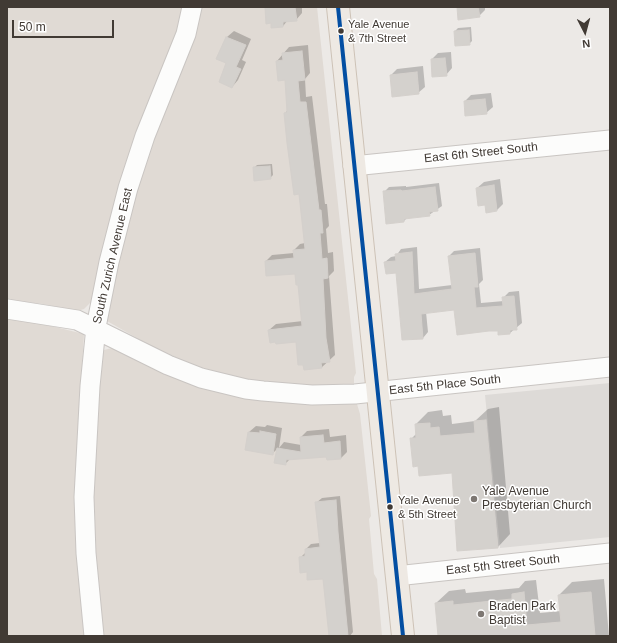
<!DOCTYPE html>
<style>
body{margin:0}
#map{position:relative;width:617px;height:643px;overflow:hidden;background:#ece9e6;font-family:Arial,sans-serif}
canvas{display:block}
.frame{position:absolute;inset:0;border:8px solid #413a34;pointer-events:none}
.north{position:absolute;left:565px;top:12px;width:40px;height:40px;-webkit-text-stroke:3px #fff;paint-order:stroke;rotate:174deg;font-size:11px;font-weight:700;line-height:16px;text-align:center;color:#413a34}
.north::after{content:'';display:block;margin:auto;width:14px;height:18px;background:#413a34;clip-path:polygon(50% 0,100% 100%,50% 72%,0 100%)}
.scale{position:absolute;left:12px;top:20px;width:102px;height:18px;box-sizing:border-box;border:2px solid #413a34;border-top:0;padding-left:5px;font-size:12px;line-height:14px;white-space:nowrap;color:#413a34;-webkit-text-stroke:3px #fff;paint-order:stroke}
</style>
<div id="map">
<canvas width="617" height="643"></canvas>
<div class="frame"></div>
<div class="north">N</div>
<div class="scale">50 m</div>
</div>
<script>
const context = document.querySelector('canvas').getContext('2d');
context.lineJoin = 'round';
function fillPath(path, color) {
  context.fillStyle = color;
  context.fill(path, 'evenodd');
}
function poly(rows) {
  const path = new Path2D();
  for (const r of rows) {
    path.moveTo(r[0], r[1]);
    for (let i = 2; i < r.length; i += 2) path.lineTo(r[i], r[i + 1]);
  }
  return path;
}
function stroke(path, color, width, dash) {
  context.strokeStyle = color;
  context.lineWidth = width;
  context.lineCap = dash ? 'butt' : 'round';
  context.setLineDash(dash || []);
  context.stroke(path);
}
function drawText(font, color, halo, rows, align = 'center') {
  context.font = font + ' Arial,sans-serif';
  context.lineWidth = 3;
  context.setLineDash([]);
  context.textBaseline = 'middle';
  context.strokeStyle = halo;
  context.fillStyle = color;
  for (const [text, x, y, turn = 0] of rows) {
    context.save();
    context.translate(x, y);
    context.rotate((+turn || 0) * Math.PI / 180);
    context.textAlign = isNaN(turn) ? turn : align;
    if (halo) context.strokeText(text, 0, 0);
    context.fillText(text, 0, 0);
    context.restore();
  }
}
fillPath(poly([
 [7,7,184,7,92,301,84,309,77,311,43,304,7,300],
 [201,7,317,7,356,373,354,377,354,385,279,385,208,372,151,346,107,321,125,229,140,174],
 [18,318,84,334,76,468,81,602,85,636,7,636,7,319],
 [116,347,295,402,357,404,360,414,371,516,369,519,374,574,377,579,382,636,100,636,91,485,101,355,104,350]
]), '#e0dad4');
fillPath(poly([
 [610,383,610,537,500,548,485,395]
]), '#dddad7');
fillPath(poly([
 [266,7,302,7,302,13,296,20,288,20,283,26],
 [458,7,485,7,485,10,479,16],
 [471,27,472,41,469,44,455,31,458,28],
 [234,31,251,39,242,60,246,62,238,80,232,87,227,63,218,58,227,37],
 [308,45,310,73,305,79,306,97,312,96,325,204,327,204,329,226,326,229,328,253,333,252,334,271,329,276,335,355,321,368,297,341,269,330,276,324,303,321,299,284,296,273,266,261,272,255,294,253,294,250,300,244,305,243,300,193,285,113,288,110,286,79,277,61,289,47],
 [451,52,452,68,446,75,432,59,438,53],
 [423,66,425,87,418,93,391,75,397,69],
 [491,93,493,107,486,113,465,101,471,95],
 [272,164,273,175,270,178,254,168,257,165],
 [500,179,503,204,497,210,486,204,477,188,484,182],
 [439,183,442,206,429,215,408,217,404,221,384,192,389,187,406,186,406,187],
 [417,247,419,289,452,285,449,256,454,251,480,248,483,280,479,284,481,303,504,301,503,298,509,292,519,291,522,323,510,333,499,330,455,309,426,312,428,332,423,338,397,272,385,262,391,257,396,256,401,249],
 [499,407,510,534,498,547,453,472,419,465,411,439,416,434,416,424,428,412,442,410,443,416,451,415,452,424,475,421,488,409],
 [267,425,282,428,279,448,284,442,301,445,301,437,307,431,329,429,330,437,346,435,347,452,341,458,327,456,290,459,285,464,278,448,272,454,249,432,256,426,265,427],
 [340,496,353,632,350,636,330,636,324,578,307,571,300,558,306,552,306,549,311,544,320,543,316,503,322,498],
 [604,579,609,636,439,636,436,603,449,591,465,589,466,593,519,588,525,581,536,580,540,613,561,611,559,595,572,582]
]), '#0003');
const building = poly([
 [265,7,295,7,297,21,283,22,283,27,271,28,271,23,266,24,265,7],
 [457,7,478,7,480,17,458,20,457,7],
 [469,30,470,45,455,46,454,31,469,30],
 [226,37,246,45,236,67,241,69,232,88,219,82,226,63,216,59,226,37],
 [302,51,305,80,298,81,300,102,306,102,319,210,321,210,323,233,320,233,322,259,327,258,328,278,323,279,326,338,330,362,321,363,322,368,304,370,303,365,298,365,296,342,276,344,275,342,270,343,268,330,302,326,298,285,296,285,295,274,266,276,265,261,294,258,293,250,305,249,299,194,294,195,287,143,284,113,287,112,285,80,278,81,276,61,283,60,282,53,302,51],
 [445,58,447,76,432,77,431,59,445,58],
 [417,72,419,94,392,97,390,75,417,72],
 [485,99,487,114,465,116,464,101,485,99],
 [270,166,271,179,254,181,253,167,270,166],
 [494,185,497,211,486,213,485,205,478,206,476,188,494,185],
 [435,187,438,211,429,212,430,216,404,219,404,222,386,224,383,191,401,190,402,191,435,187],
 [412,252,414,294,452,289,448,256,475,253,478,287,474,287,476,308,503,306,502,297,514,296,517,330,510,330,510,334,498,335,498,331,489,331,457,335,454,310,421,314,423,339,402,340,396,273,386,274,384,262,396,261,395,254,412,252],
 [486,420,498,548,457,551,452,473,419,476,418,466,413,467,410,438,416,438,415,424,430,423,430,428,439,427,440,436,475,433,474,421,486,420],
 [260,431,276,434,273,455,245,450,248,432,260,433,260,431],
 [323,435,324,443,340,441,341,459,327,460,326,457,286,460,286,465,274,463,277,448,301,452,300,437,323,435],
 [336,500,338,532,348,636,329,636,323,579,307,580,307,572,300,573,299,557,305,556,305,549,320,547,315,502,336,500],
 [524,592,527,625,561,622,558,595,591,592,595,636,438,636,435,603,453,601,453,605,512,599,512,594,524,592]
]);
fillPath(building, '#d4d1cd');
stroke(building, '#d4d0cc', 1);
const minor = poly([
 [353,166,610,140],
 [7,309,77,320,168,365,201,378,246,389,263,391,312,395,355,394,610,367],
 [396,576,610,553],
 [94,636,86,553,84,497,90,386,96,327,109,262,128,188,145,136,186,34,192,7]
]);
const major = poly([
 [338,7,403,636]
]);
stroke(minor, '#c9c5c2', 21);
stroke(major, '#cdc2b6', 24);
stroke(minor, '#fcfcfb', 19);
stroke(major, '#eee9e3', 22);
stroke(poly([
 [338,7,403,636]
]), '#034ea2', 4);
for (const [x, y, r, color] of [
 [341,31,3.5,"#413a34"],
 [474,499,4,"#7d7772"],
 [390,507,3.5,"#413a34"],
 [481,614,4,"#7d7772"]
]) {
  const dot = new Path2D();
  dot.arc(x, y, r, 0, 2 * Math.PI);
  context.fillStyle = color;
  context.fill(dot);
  stroke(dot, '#fff', 1.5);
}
drawText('11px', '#413a34', '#fff', [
 ["Yale Avenue",348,25],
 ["& 7th Street",348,39],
 ["Yale Avenue",398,501],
 ["& 5th Street",398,515]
], 'left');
drawText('12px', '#413a34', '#fff', [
 ["East 6th Street South",481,153,-6],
 ["South Zurich Avenue East",113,256,-77],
 ["East 5th Place South",445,385,-6],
 ["East 5th Street South",503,565,-6]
]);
drawText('12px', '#413a34', '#fff', [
 ["Yale Avenue",482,492],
 ["Presbyterian Church",482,506],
 ["Braden Park",489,607],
 ["Baptist",489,621]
], 'left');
</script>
